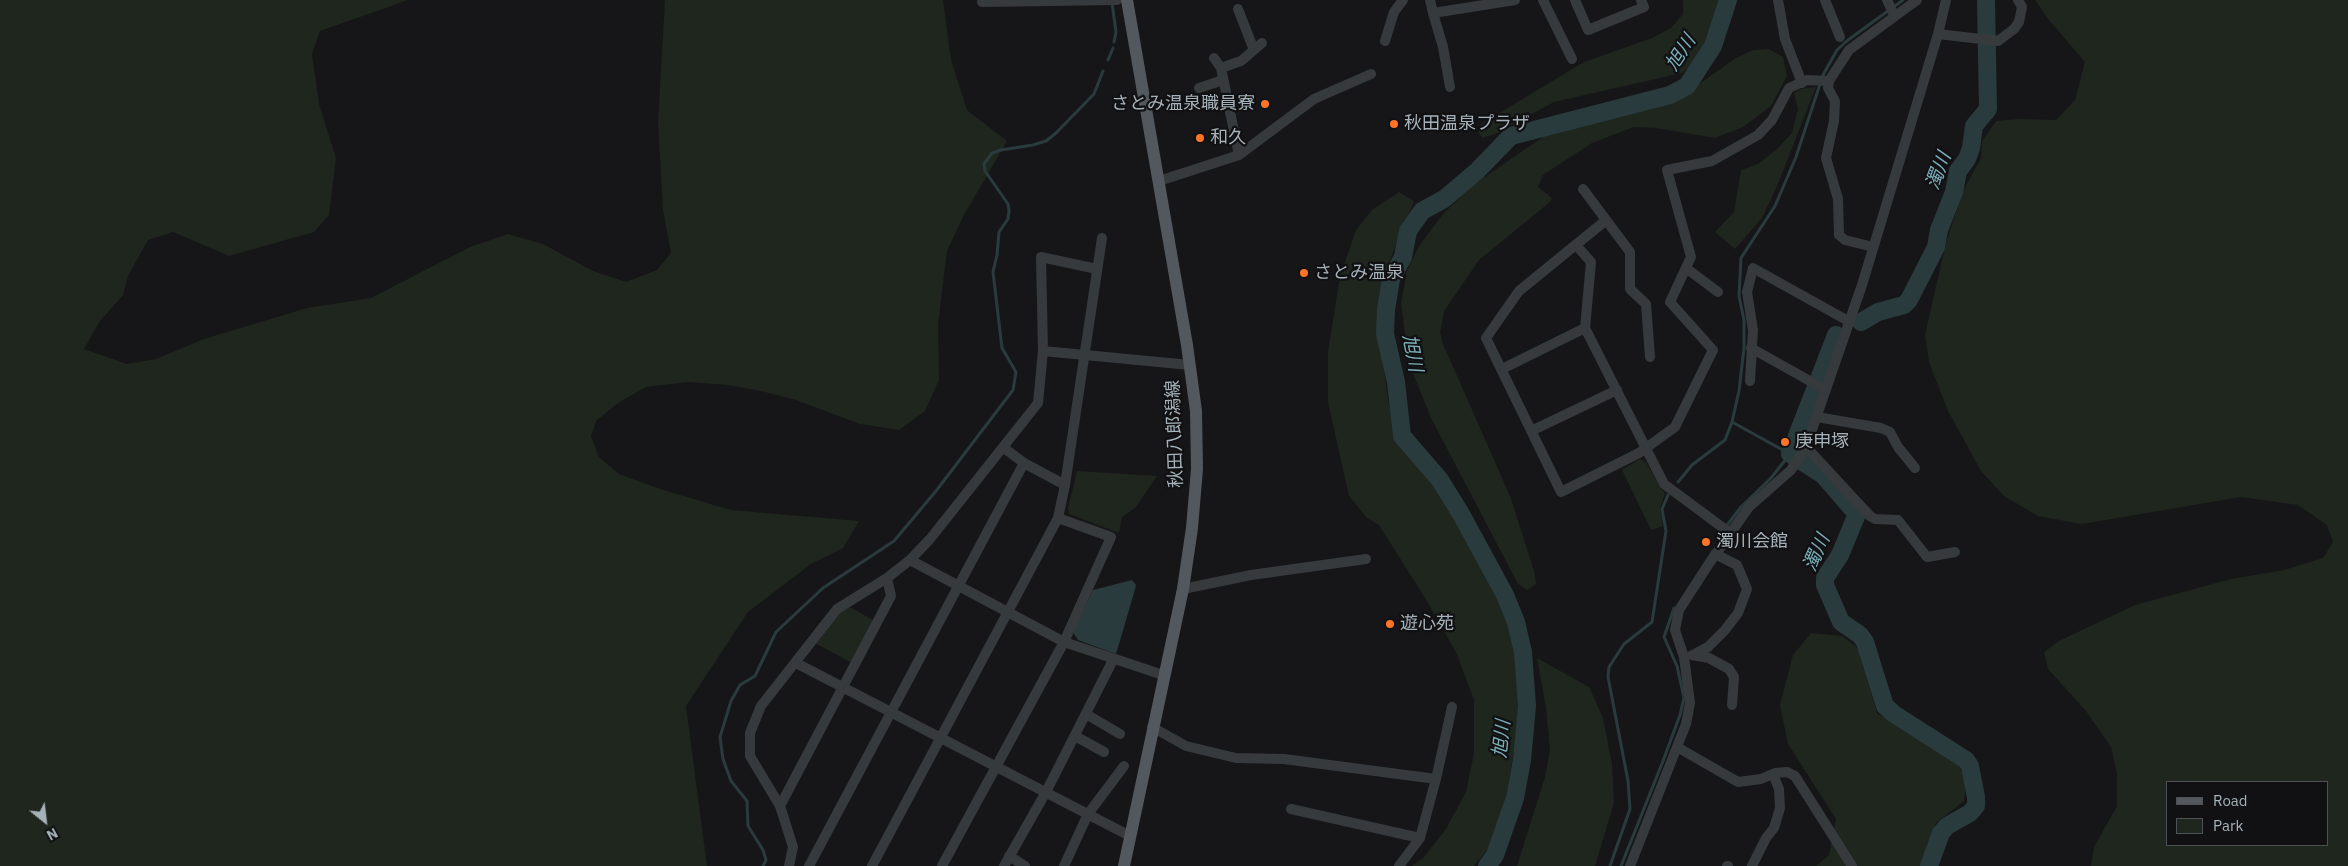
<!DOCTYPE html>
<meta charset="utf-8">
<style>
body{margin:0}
#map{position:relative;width:2348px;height:866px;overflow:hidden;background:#161618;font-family:"IBM Plex Sans",sans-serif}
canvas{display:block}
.legend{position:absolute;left:2166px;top:781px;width:162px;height:65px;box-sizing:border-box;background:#111113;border:1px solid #4d5155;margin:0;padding:6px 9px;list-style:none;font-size:15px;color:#a6b2b9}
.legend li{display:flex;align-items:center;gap:10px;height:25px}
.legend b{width:25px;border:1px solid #4d5155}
.north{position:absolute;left:20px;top:796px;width:50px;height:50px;-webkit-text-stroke:4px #111113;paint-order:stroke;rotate:151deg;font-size:14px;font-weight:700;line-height:20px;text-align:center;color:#a6b2b9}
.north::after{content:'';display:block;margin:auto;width:18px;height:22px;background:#a6b2b9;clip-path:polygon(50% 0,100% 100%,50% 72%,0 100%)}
</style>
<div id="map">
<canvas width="2348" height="866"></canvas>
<ul class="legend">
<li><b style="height:6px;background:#52585d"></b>Road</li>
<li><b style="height:14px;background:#1e261d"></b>Park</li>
</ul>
<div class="north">N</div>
</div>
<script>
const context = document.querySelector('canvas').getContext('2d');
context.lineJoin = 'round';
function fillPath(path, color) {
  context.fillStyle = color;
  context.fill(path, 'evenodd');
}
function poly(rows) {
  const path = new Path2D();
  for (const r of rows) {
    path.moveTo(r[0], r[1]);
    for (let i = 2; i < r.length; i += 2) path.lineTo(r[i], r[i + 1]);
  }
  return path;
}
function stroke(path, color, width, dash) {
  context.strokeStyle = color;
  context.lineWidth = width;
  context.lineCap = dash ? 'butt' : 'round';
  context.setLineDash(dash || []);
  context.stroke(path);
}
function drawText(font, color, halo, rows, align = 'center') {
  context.font = font + ' "IBM Plex Sans","Noto Sans JP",sans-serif';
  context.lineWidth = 4.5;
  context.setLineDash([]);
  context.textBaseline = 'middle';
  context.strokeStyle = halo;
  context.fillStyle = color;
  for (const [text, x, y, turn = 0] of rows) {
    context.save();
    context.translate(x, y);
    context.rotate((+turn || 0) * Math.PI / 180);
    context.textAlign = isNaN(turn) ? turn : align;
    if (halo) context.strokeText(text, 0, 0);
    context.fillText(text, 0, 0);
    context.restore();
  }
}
fillPath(poly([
 [0,0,408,0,320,31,312,54,319,104,336,158,329,215,314,232,229,256,173,232,148,240,128,276,123,295,100,321,84,349,127,364,156,359,204,339,307,308,371,298,470,247,508,234,543,244,593,271,626,282,657,270,671,253,663,210,658,122,665,0,943,0,951,60,967,110,1007,141,964,215,947,251,938,324,939,380,925,411,899,430,860,424,796,400,761,391,728,385,688,382,646,387,618,403,596,421,591,436,599,457,619,474,660,489,731,510,859,521,843,548,811,564,748,612,686,706,707,866,0,866],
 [1683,0,1721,0,1709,36,1698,60,1682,73,1554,102,1495,134,1482,138,1478,131,1481,124,1584,62,1652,38,1671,28,1683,14],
 [2035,0,2348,0,2348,866,2091,866,2094,847,2117,806,2117,774,2111,747,2086,711,2048,669,2044,652,2059,641,2135,605,2231,579,2284,570,2323,558,2333,542,2327,525,2298,505,2241,497,2082,524,2038,516,2004,496,1981,471,1948,411,1929,362,1925,335,1946,243,1963,191,1981,158,1982,141,1996,121,2019,119,2056,120,2075,100,2085,62,2049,20],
 [2167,782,2327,782,2327,845,2167,845],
 [1769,49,1783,57,1787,76,1771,106,1743,127,1715,138,1656,128,1634,127,1592,143,1543,175,1538,187,1552,198,1550,202,1479,260,1444,311,1440,333,1443,344,1510,496,1535,574,1536,584,1527,590,1518,584,1431,418,1409,363,1401,303,1407,270,1419,246,1443,214,1473,185,1546,135,1575,125,1675,101,1736,58,1753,50],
 [1816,87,1778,184,1762,218,1735,249,1715,232,1734,212,1741,170,1758,164,1777,149,1792,133,1798,109,1794,93,1801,89],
 [1399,192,1414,201,1384,275,1380,294,1380,337,1388,400,1397,434,1445,500,1471,544,1503,604,1514,628,1516,645,1522,702,1505,804,1488,849,1474,866,1412,866,1423,858,1446,829,1466,792,1474,753,1474,700,1456,652,1425,598,1379,525,1367,518,1349,496,1328,402,1328,352,1340,276,1356,230,1372,210],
 [1640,459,1646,462,1661,489,1665,493,1660,508,1663,526,1651,530,1622,470],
 [1077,471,1157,476,1135,508,1122,517,1119,533,1069,514,1068,508],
 [848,606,873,620,852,663,815,643,838,612],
 [1811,633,1842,636,1858,648,1877,713,1959,765,1966,783,1964,801,1936,823,1921,866,1816,866,1829,855,1836,819,1788,744,1780,705,1793,655],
 [1537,658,1589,687,1603,718,1612,764,1614,803,1595,866,1517,866,1545,777,1550,750,1546,708]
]), '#1e261d');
fillPath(poly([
 [1132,580,1136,585,1134,593,1116,654,1078,640,1073,632,1093,590]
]), '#2a3b3d');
stroke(poly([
 [1112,3,1116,32,1114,42],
 [1108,60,1113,48],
 [1678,482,1692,465,1725,440,1732,422,1739,391,1744,348,1744,320,1739,296,1741,258,1775,206,1796,157,1823,75,1837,50,1848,40,1903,0],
 [1728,524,1741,507,1771,478,1790,454,1732,422],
 [763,866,766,860,763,850,748,826,747,801,731,781,723,759,720,737,731,701,740,685,755,676,776,632,823,588,894,541,936,491,1013,390,1016,372,1002,348,993,272,997,255,999,232,1008,219,1009,211,1008,204,985,171,984,164,992,153,1001,150,1033,145,1046,141,1056,133,1094,94,1103,71],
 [1610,866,1630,809,1628,781,1608,677,1609,667,1624,644,1652,622,1666,531,1662,509,1668,495],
 [1621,866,1663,761,1680,715,1684,698,1677,666,1664,637,1674,608]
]), '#2a3b3d', 3);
stroke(poly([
 [1861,322,1878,312,1904,305,1909,300,1936,247,1939,230,1954,192,1958,171,1967,159,1971,148,1974,126,1988,109,1986,0],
 [1836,335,1790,454,1823,475,1857,514,1840,555,1825,578,1825,585,1841,622,1860,635,1865,642,1885,706,1894,714,1966,760,1970,766,1976,797,1976,806,1970,813,1947,826,1941,833,1929,866],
 [1487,866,1495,855,1515,798,1522,760,1527,706,1523,652,1516,622,1505,595,1461,514,1440,480,1402,436,1396,382,1385,334,1386,310,1391,279,1403,257,1408,231,1422,211,1444,199,1477,171,1511,136,1670,95,1687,86,1713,46,1728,0]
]), '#2a3b3d', 18);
stroke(poly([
 [1430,0,1433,13,1515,0],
 [1543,0,1572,59],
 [1575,0,1588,30,1644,7,1641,0],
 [1778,0,1785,39,1802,83],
 [1825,0,1840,37],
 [1887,0,1894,15],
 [982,2,1117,0],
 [1238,9,1254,50],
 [1433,13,1443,47,1450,87],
 [1938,34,1998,41,2014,29,2019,22,2022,7,2018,0],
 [1385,41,1394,12,1403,0],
 [1214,58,1221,68,1239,155],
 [1221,68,1241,61,1262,43],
 [1199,88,1223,80],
 [1159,181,1239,155,1314,99,1371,74],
 [1583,189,1630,252,1630,289,1646,304,1650,357],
 [1605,221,1519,291,1486,338,1561,492,1639,453,1675,427,1713,350,1670,302,1691,257,1667,170,1712,161,1758,135,1772,120,1789,88,1807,80,1829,81],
 [1576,245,1591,262,1585,328,1664,484,1730,533],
 [1873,247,1845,240,1839,235,1838,199,1826,158,1834,121,1835,101,1828,88,1829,81,1849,50,1917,0],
 [1686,268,1718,292],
 [1751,348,1826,390],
 [1043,351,1190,365],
 [1502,369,1585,328],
 [1750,381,1753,330,1747,292,1753,268,1850,322],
 [1817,417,1881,428,1890,432,1898,447,1915,468],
 [1531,431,1617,390],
 [1806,447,1870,516,1875,519,1898,520,1927,557,1955,552],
 [1004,448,1024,463,1065,485],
 [910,560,1064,642,1163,675],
 [1183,589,1251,575,1366,559],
 [1695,654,1708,647,1725,630,1738,613,1747,589,1737,565,1715,554],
 [1692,655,1709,658,1729,669,1734,677,1732,705],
 [796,663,1130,836],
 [1086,714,1120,734],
 [1152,727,1186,746,1236,758,1284,759,1436,779,1452,707],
 [1075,736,1104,752],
 [1677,747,1738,782,1761,779,1775,773,1787,772,1795,776,1852,866],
 [780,806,891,596,887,578],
 [1291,809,1420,838],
 [1009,856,1025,866],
 [789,866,793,847,780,806,750,756,750,733,761,706,837,609,887,578,910,560,930,539,1038,403,1043,351,1041,257,1097,269],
 [809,866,1024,463],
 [872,866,1058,518,1065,485,1102,238],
 [942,866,1064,642,1111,537,1058,518],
 [1004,866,1046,792,1113,660],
 [1064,866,1088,814,1124,766],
 [1399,866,1420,838,1436,779],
 [1630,866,1686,724,1690,703,1684,657,1675,630,1679,610,1710,562,1749,507,1791,470,1806,447,1862,285,1938,34,1946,0],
 [1727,866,1728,866],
 [1752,866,1766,838,1774,828,1780,808,1779,789,1773,774]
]), '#363a3d', 10);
stroke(poly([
 [1124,866,1183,589,1192,528,1197,469,1196,411,1187,345,1127,0]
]), '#52585d', 12);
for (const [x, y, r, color] of [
 [1265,104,5,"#ff7427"],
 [1394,124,5,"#ff7427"],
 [1200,138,5,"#ff7427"],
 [1304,273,5,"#ff7427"],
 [1785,442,5,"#ff7427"],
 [1706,542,5,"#ff7427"],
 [1390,624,5,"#ff7427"]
]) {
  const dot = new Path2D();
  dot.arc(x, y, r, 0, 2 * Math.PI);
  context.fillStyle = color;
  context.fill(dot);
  stroke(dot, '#111113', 2);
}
drawText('18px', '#a6b2b9', '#111113', [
 ["さとみ温泉職員寮",1255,104,"right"],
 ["秋田温泉プラザ",1404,124],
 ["和久",1210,138],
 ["さとみ温泉",1314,273],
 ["庚申塚",1795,442],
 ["濁川会館",1716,542],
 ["遊心苑",1400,624]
], 'left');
drawText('18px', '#a6b2b9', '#111113', [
 ["秋田八郎潟線",1175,434,-92]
]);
drawText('italic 19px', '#7aaeb8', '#111113', [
 ["旭川",1681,53,-57],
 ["濁川",1939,171,-69],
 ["旭川",1412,353,79],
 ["濁川",1817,553,-66],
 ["旭川",1502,739,-84]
]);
</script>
